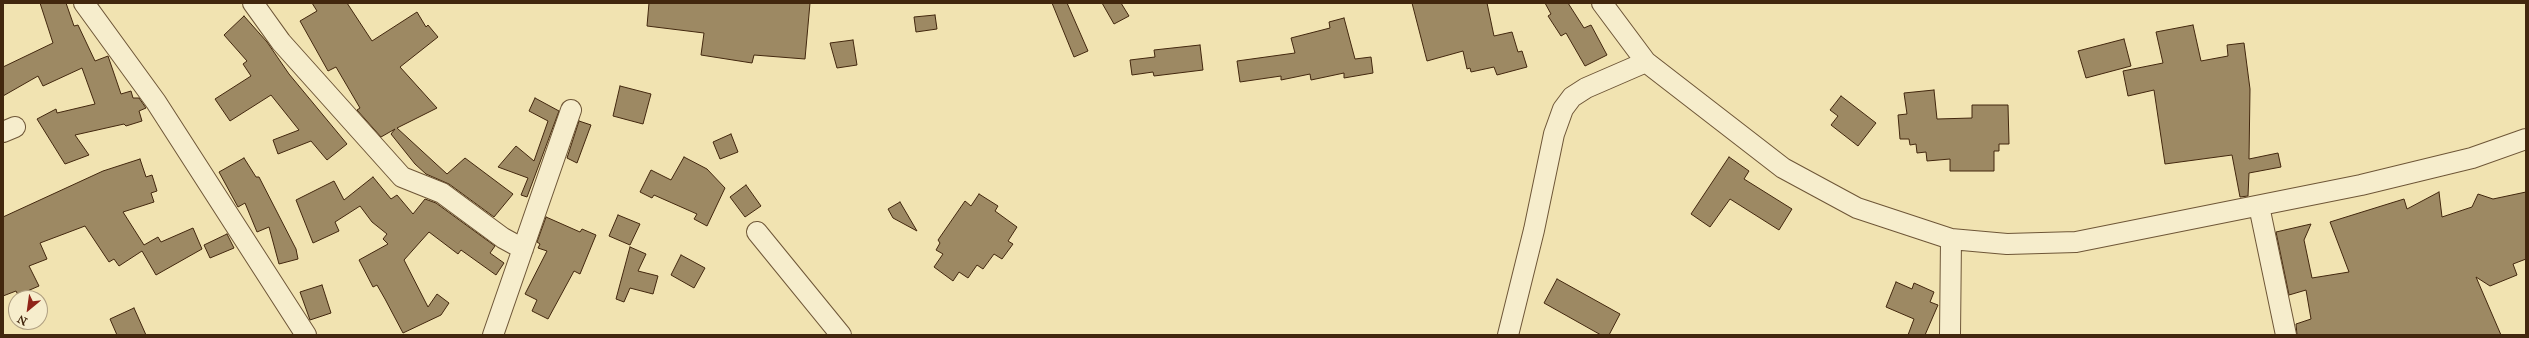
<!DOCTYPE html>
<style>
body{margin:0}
#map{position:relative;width:2529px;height:338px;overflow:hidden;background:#f1e3b1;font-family:"IM FELL Great Primer",serif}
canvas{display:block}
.frame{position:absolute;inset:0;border:4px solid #42270e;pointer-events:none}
.north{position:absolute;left:8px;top:290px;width:40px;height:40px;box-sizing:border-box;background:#f6edcc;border:1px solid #ae9e80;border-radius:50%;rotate:209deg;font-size:11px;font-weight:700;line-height:16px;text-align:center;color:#42270e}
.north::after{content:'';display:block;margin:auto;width:14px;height:18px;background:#8f2418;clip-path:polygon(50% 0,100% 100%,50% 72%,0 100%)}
</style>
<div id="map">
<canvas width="2529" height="338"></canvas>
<div class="frame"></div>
<div class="north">N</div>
</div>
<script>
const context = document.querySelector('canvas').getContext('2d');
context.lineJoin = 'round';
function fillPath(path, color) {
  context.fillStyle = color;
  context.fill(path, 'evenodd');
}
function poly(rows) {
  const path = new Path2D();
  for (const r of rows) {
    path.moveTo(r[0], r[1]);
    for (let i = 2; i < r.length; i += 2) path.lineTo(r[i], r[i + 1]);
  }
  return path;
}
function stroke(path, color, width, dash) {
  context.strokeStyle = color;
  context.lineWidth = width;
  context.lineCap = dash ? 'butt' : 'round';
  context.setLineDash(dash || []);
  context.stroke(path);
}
const building = poly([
 [40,3,66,3,74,26,78,25,95,61,108,56,121,94,131,91,133,98,139,98,146,108,139,111,142,121,126,126,124,124,75,135,89,155,65,164,37,119,56,109,57,113,95,104,82,68,43,86,38,76,3,96,3,67,53,43,40,3],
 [312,3,347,3,372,41,417,12,426,27,428,25,438,37,400,67,437,108,397,128,447,174,465,158,513,194,494,217,449,184,426,174,415,164,391,134,395,129,381,137,357,110,360,108,336,67,328,71,300,21,317,11,312,3],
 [649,3,810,3,805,59,754,55,752,63,701,55,704,33,647,26,649,3],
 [1052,3,1067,3,1088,51,1074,57,1052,3],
 [1102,3,1121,3,1129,16,1114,24,1102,3],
 [1412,3,1487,3,1494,36,1512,32,1518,52,1522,51,1527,67,1497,75,1494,67,1471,72,1470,68,1467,69,1463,51,1427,61,1412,3],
 [1545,3,1568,3,1584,28,1591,25,1607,55,1585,66,1566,33,1561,36,1548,16,1551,14,1545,3],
 [935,15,937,29,916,32,914,17,935,15],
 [244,16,267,42,289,74,347,144,327,160,311,141,278,154,273,140,299,130,271,95,230,121,215,99,251,76,243,64,247,61,224,35,244,16],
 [1344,18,1355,59,1371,57,1373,73,1344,78,1344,73,1311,80,1310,74,1281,80,1281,76,1240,82,1237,61,1295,53,1291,38,1330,28,1329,22,1344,18],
 [2193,25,2201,61,2228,56,2227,45,2244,43,2250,89,2249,159,2278,153,2281,167,2249,173,2248,196,2240,197,2232,155,2165,164,2154,90,2128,96,2123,71,2163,63,2156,32,2193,25],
 [2124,39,2131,66,2086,78,2078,51,2124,39],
 [853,40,857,65,837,68,830,43,853,40],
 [1200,45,1203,70,1154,76,1153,72,1132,75,1130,60,1155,57,1154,50,1200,45],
 [620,86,651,94,643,124,613,116,620,86],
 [1934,90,1937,119,1972,118,1972,105,2008,105,2009,144,1999,144,1999,151,1994,151,1994,171,1950,171,1950,159,1927,161,1926,152,1917,153,1916,144,1910,145,1909,139,1900,139,1898,115,1907,114,1904,93,1934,90],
 [1841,96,1876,123,1858,146,1831,125,1838,116,1830,110,1841,96],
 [535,98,559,111,527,197,521,195,528,178,498,167,516,146,534,161,548,121,529,111,535,98],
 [579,121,591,125,577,163,567,158,579,121],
 [731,134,738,152,720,159,713,142,731,134],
 [684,157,707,169,725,188,707,226,694,219,697,214,654,195,652,198,640,192,651,170,671,180,684,157],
 [1729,157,1749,171,1744,179,1792,209,1779,230,1730,199,1710,227,1691,214,1729,157],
 [244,158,256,177,259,177,296,249,298,259,279,264,269,227,257,232,245,203,238,207,219,172,244,158],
 [140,159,146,177,152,175,157,191,151,193,154,202,123,212,144,245,158,237,161,242,193,228,202,249,156,275,142,251,119,266,114,259,109,262,85,226,40,243,47,259,29,266,39,286,18,295,16,291,3,296,3,217,103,171,140,159],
 [373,177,391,199,397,195,413,214,425,199,436,203,495,246,490,253,504,263,496,275,461,250,458,254,429,232,404,260,428,307,437,294,449,303,441,315,403,333,385,299,377,285,373,287,359,260,388,244,383,239,387,234,372,222,360,206,335,222,339,231,313,243,296,200,334,181,344,200,373,177],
 [746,185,761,206,745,217,730,197,746,185],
 [2439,192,2442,217,2472,207,2478,194,2493,199,2526,192,2526,259,2513,264,2517,275,2490,286,2476,277,2501,335,2297,335,2296,324,2311,319,2306,290,2289,295,2276,232,2311,224,2304,240,2312,278,2349,272,2330,222,2404,199,2407,209,2439,192],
 [979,194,998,206,995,211,1017,227,1008,241,1013,244,1002,259,994,254,983,269,977,265,968,278,959,272,953,281,934,267,943,254,936,250,940,243,938,240,965,201,971,206,979,194],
 [900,202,917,231,893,218,888,209,900,202],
 [618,215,640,224,630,245,609,236,618,215],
 [546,217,580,232,582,229,596,235,580,274,574,271,548,319,532,311,537,300,525,294,547,251,538,248,540,244,537,242,546,217],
 [227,234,234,248,210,258,204,245,227,234],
 [630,247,646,254,638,271,658,276,653,294,630,288,624,302,616,299,630,247],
 [681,255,705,268,694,288,671,275,681,255],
 [1557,279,1620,314,1609,335,1601,335,1544,303,1557,279],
 [1896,282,1912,289,1914,283,1934,292,1930,302,1938,305,1925,335,1908,335,1914,319,1886,307,1896,282],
 [322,285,331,313,310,320,300,292,322,285],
 [134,308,146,335,117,335,110,319,134,308]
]);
fillPath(building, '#9d8963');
stroke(building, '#42270e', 1);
const minor = poly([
 [84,3,156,102,306,335],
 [253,3,281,42,402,177,442,193,503,238,523,249],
 [1602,3,1646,62,1783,168,1857,208,1951,239,2007,244,2076,242,2361,185,2472,158,2526,139],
 [3,132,15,127],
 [2259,206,2286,335],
 [757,232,841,335],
 [493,335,571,110],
 [1508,335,1534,230,1554,134,1563,109,1572,97,1586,88,1646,62],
 [1950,335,1951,239]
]);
stroke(minor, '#6e5637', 22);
stroke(minor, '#f6edcc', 20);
</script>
